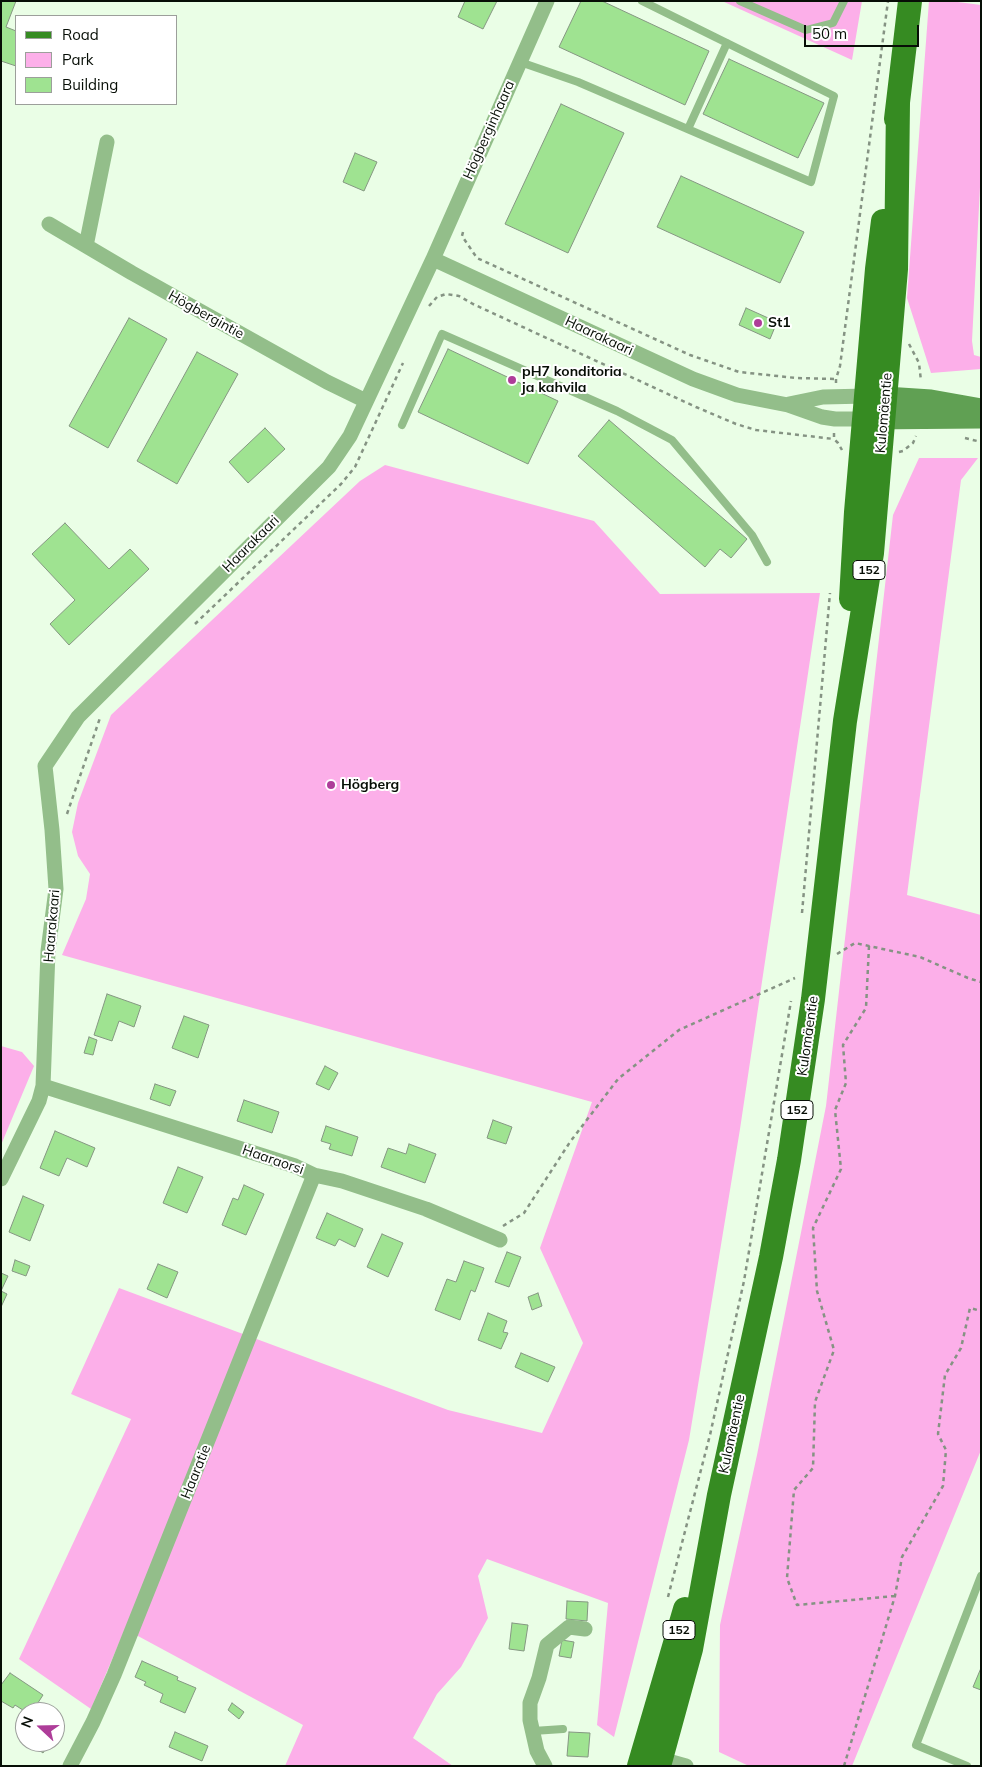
<!DOCTYPE html>
<meta charset="utf-8">
<style>
body{margin:0}
#map{position:relative;width:982px;height:1767px;overflow:hidden;background:#eafee6;font-family:Mulish,sans-serif}
canvas{display:block}
.frame{position:absolute;inset:0;border:2px solid #070e06;pointer-events:none}
.legend{position:absolute;left:15px;top:15px;width:162px;height:90px;box-sizing:border-box;background:#fff;border:1px solid #9c9f9b;margin:0;padding:6px 9px;list-style:none;font-size:15px;color:#070e06}
.legend li{display:flex;align-items:center;gap:10px;height:25px}
.legend b{width:25px;border:1px solid #9c9f9b}
.north{position:absolute;left:15px;top:1702px;width:50px;height:50px;box-sizing:border-box;background:#fff;border:1px solid #9c9f9b;border-radius:50%;rotate:291deg;font-size:14px;font-weight:700;line-height:20px;text-align:center;color:#070e06}
.north::after{content:'';display:block;margin:auto;width:18px;height:22px;background:#ae3d99;clip-path:polygon(50% 0,100% 100%,50% 72%,0 100%)}
.scale{position:absolute;left:804px;top:25px;width:115px;height:22px;box-sizing:border-box;border:2px solid #070e06;border-top:0;padding-left:6px;font-size:15px;line-height:18px;white-space:nowrap;color:#070e06;-webkit-text-stroke:4px #fff;paint-order:stroke}
</style>
<div id="map">
<canvas width="982" height="1767"></canvas>
<div class="frame"></div>
<ul class="legend">
<li><b style="height:6px;background:#368b22"></b>Road</li>
<li><b style="height:14px;background:#fcafe9"></b>Park</li>
<li><b style="height:14px;background:#9fe391"></b>Building</li>
</ul>
<div class="north">N</div>
<div class="scale">50 m</div>
</div>
<script>
const context = document.querySelector('canvas').getContext('2d');
context.lineJoin = 'round';
function fillPath(path, color) {
  context.fillStyle = color;
  context.fill(path, 'evenodd');
}
function poly(rows) {
  const path = new Path2D();
  for (const r of rows) {
    path.moveTo(r[0], r[1]);
    for (let i = 2; i < r.length; i += 2) path.lineTo(r[i], r[i + 1]);
  }
  return path;
}
function stroke(path, color, width, dash) {
  context.strokeStyle = color;
  context.lineWidth = width;
  context.lineCap = dash ? 'butt' : 'round';
  context.setLineDash(dash || []);
  context.stroke(path);
}
function drawText(font, color, halo, rows, align = 'center') {
  context.font = font + ' Mulish,sans-serif';
  context.lineWidth = 4;
  context.setLineDash([]);
  context.textBaseline = 'middle';
  context.strokeStyle = halo;
  context.fillStyle = color;
  for (const [text, x, y, turn = 0] of rows) {
    context.save();
    context.translate(x, y);
    context.rotate((+turn || 0) * Math.PI / 180);
    context.textAlign = isNaN(turn) ? turn : align;
    if (halo) context.strokeText(text, 0, 0);
    context.fillText(text, 0, 0);
    context.restore();
  }
}
fillPath(poly([
 [722,1,862,1,852,60],
 [929,1,950,1,981,5,981,168,972,341,974,355,981,357,981,369,931,373,907,298],
 [919,458,978,458,961,480,907,895,981,915,981,1450,852,1766,749,1766,719,1752,720,1625,757,1455,826,1106,893,515],
 [385,465,594,521,660,594,820,593,740,1129,689,1440,614,1737,597,1725,608,1603,487,1559,478,1576,488,1618,461,1667,437,1694,413,1738,453,1766,285,1766,303,1725,125,1629,91,1709,19,1659,131,1419,71,1394,119,1288,448,1410,542,1433,583,1343,540,1248,592,1102,62,955,86,899,90,874,78,856,72,832,78,803,111,715,360,481],
 [1,1046,22,1052,34,1066,1,1145]
]), '#fcafe9');
const building = poly([
 [1,1,16,1,6,27,16,31,16,66,1,61,1,1],
 [465,1,497,1,483,29,458,17,465,1],
 [581,1,602,1,709,51,685,105,559,47,581,1],
 [729,59,824,103,798,158,703,114,729,59],
 [561,104,624,133,568,253,505,224,561,104],
 [355,153,377,162,364,191,343,182,355,153],
 [681,176,804,232,780,283,657,227,681,176],
 [746,308,777,322,770,339,739,325,746,308],
 [129,318,167,339,108,448,69,426,129,318],
 [448,349,558,401,528,464,418,412,448,349],
 [197,352,238,374,177,484,137,461,197,352],
 [609,420,747,539,731,558,720,549,705,567,578,456,609,420],
 [265,428,285,449,248,483,229,462,265,428],
 [65,523,109,569,130,549,149,569,69,645,50,624,75,600,32,554,65,523],
 [107,994,141,1006,134,1027,119,1021,112,1041,94,1035,107,994],
 [184,1016,209,1025,198,1058,172,1048,184,1016],
 [89,1037,97,1040,93,1055,84,1053,89,1037],
 [325,1066,338,1073,329,1090,316,1084,325,1066],
 [155,1084,176,1091,170,1106,150,1099,155,1084],
 [244,1100,279,1112,272,1133,237,1121,244,1100],
 [493,1120,512,1127,506,1144,487,1138,493,1120],
 [326,1126,358,1137,352,1156,329,1149,331,1144,321,1141,326,1126],
 [55,1131,95,1148,87,1167,67,1158,59,1176,40,1168,55,1131],
 [409,1144,436,1154,425,1183,381,1167,388,1148,406,1154,409,1144],
 [178,1167,203,1177,187,1213,163,1203,178,1167],
 [244,1185,264,1194,246,1235,222,1225,233,1198,238,1200,244,1185],
 [23,1196,44,1205,30,1241,9,1232,23,1196],
 [327,1213,363,1229,355,1247,339,1239,335,1246,316,1238,327,1213],
 [382,1234,403,1243,388,1277,367,1267,382,1234],
 [507,1252,521,1257,509,1287,495,1282,507,1252],
 [15,1260,30,1266,26,1276,12,1271,15,1260],
 [464,1261,484,1268,475,1292,471,1290,460,1320,435,1310,447,1279,456,1282,464,1261],
 [158,1264,178,1272,167,1298,147,1289,158,1264],
 [1,1273,8,1276,1,1291,7,1294,1,1307,1,1273],
 [538,1293,542,1306,532,1310,528,1297,538,1293],
 [488,1313,507,1321,503,1332,508,1333,501,1349,478,1340,488,1313],
 [521,1353,555,1367,548,1382,515,1367,521,1353],
 [567,1601,588,1602,587,1621,566,1619,567,1601],
 [512,1623,528,1625,524,1651,509,1649,512,1623],
 [562,1640,574,1642,571,1658,559,1656,562,1640],
 [142,1661,178,1677,177,1680,196,1688,185,1713,160,1702,163,1694,144,1685,146,1682,135,1677,142,1661],
 [981,1668,981,1690,973,1687,981,1668],
 [10,1673,43,1695,32,1712,26,1712,15,1705,13,1708,1,1701,1,1685,10,1673],
 [232,1703,244,1712,239,1719,228,1710,232,1703],
 [175,1732,208,1746,202,1761,169,1747,175,1732],
 [569,1732,590,1733,588,1757,567,1756,569,1732],
 [28,1742,50,1742,43,1753,28,1742]
]);
fillPath(building, '#9fe391');
stroke(building, '#859782', 1);
stroke(poly([
 [463,232,462,236,477,258,690,355,739,372,796,378,836,379],
 [429,306,437,297,446,294,459,296,473,304,696,407,736,424,756,430,834,439],
 [909,344,919,363,921,381],
 [836,383,836,379,840,366,888,1],
 [834,433,834,439,838,443,842,450],
 [965,438,981,442],
 [899,452,903,451,913,443,916,436],
 [195,624,341,484,355,467,403,363],
 [67,814,100,718],
 [802,913,830,593],
 [869,946,866,1008,843,1045,846,1083,835,1110,841,1169,813,1228,817,1291,834,1350,815,1402,813,1468,794,1490,787,1578,797,1605,895,1596],
 [837,954,855,943,920,957,968,978,981,982],
 [503,1226,524,1213,570,1142,618,1079,679,1030,795,978],
 [668,1597,710,1435,744,1281,791,1001],
 [844,1766,895,1596,902,1557,943,1486,946,1450,938,1434,945,1375,961,1348,970,1308,981,1311]
]), '#859383', 2.5, [4, 4]);
stroke(poly([
 [740,1,806,30,833,23,844,1],
 [520,62,578,82,811,182,834,96,642,1],
 [688,129,727,43],
 [402,425,442,334,617,411,672,440,752,535,767,562],
 [533,1731,563,1729],
 [967,1766,916,1745,981,1576]
]), '#93be8a', 8);
stroke(poly([
 [49,224,132,273,327,382,366,401],
 [86,246,107,142],
 [433,259,547,1],
 [789,404,823,397,867,396],
 [43,1086,295,1166,314,1175,342,1181,426,1209,500,1240],
 [1,1179,39,1101,43,1086,48,951,56,889,52,830,45,766,78,717,329,467,350,436,433,259,693,379,737,395,788,405,822,417,835,419,864,419],
 [654,1761,661,1759,686,1766],
 [70,1766,93,1722,114,1675,314,1175],
 [545,1766,537,1751,530,1720,530,1703,539,1678,547,1645,569,1627,585,1629]
]), '#93be8a', 15);
stroke(poly([
 [870,396,931,400,981,409],
 [866,419,981,418]
]), '#60a053', 21);
stroke(poly([
 [896,119,910,1],
 [851,599,856,512,877,269,883,221],
 [639,1766,685,1609],
 [659,1766,691,1649,719,1495,771,1257,789,1160,813,999,845,721,872,553,896,269,898,103]
]), '#368b22', 24);
for (const [x, y, r, color] of [
 [758,323,5,"#ae3d99"],
 [512,380,5,"#ae3d99"],
 [331,785,5,"#ae3d99"]
]) {
  const dot = new Path2D();
  dot.arc(x, y, r, 0, 2 * Math.PI);
  context.fillStyle = color;
  context.fill(dot);
  stroke(dot, '#fff', 2);
}
for (const [x, y, w] of [
 [869,570,32],
 [797,1110,32],
 [679,1630,32]
]) {
  const box = new Path2D();
  box.roundRect(x - w / 2, y - 9.5, w, 19, 4);
  context.fillStyle = '#fff';
  context.fill(box);
  stroke(box, '#070e06', 1);
}
drawText('bold 12px', '#070e06', null, [
 ["152",869,570],
 ["152",797,1110],
 ["152",679,1630]
]);
drawText('14px', '#070e06', '#fff', [
 ["Högberginhaara",489,130,-66],
 ["Högbergintie",206,315,29],
 ["Haarakaari",599,336,25],
 ["Kulomäentie",884,413,-85],
 ["Haarakaari",251,544,-45],
 ["Haarakaari",52,926,-85],
 ["Kulomäentie",808,1036,-82],
 ["Haaraorsi",273,1160,19],
 ["Kulomäentie",732,1434,-78],
 ["Haaratie",196,1472,-68]
]);
drawText('bold 14px', '#070e06', '#fff', [
 ["St1",768,323],
 ["pH7 konditoria",522,372],
 ["ja kahvila",522,388],
 ["Högberg",341,785]
], 'left');
</script>
